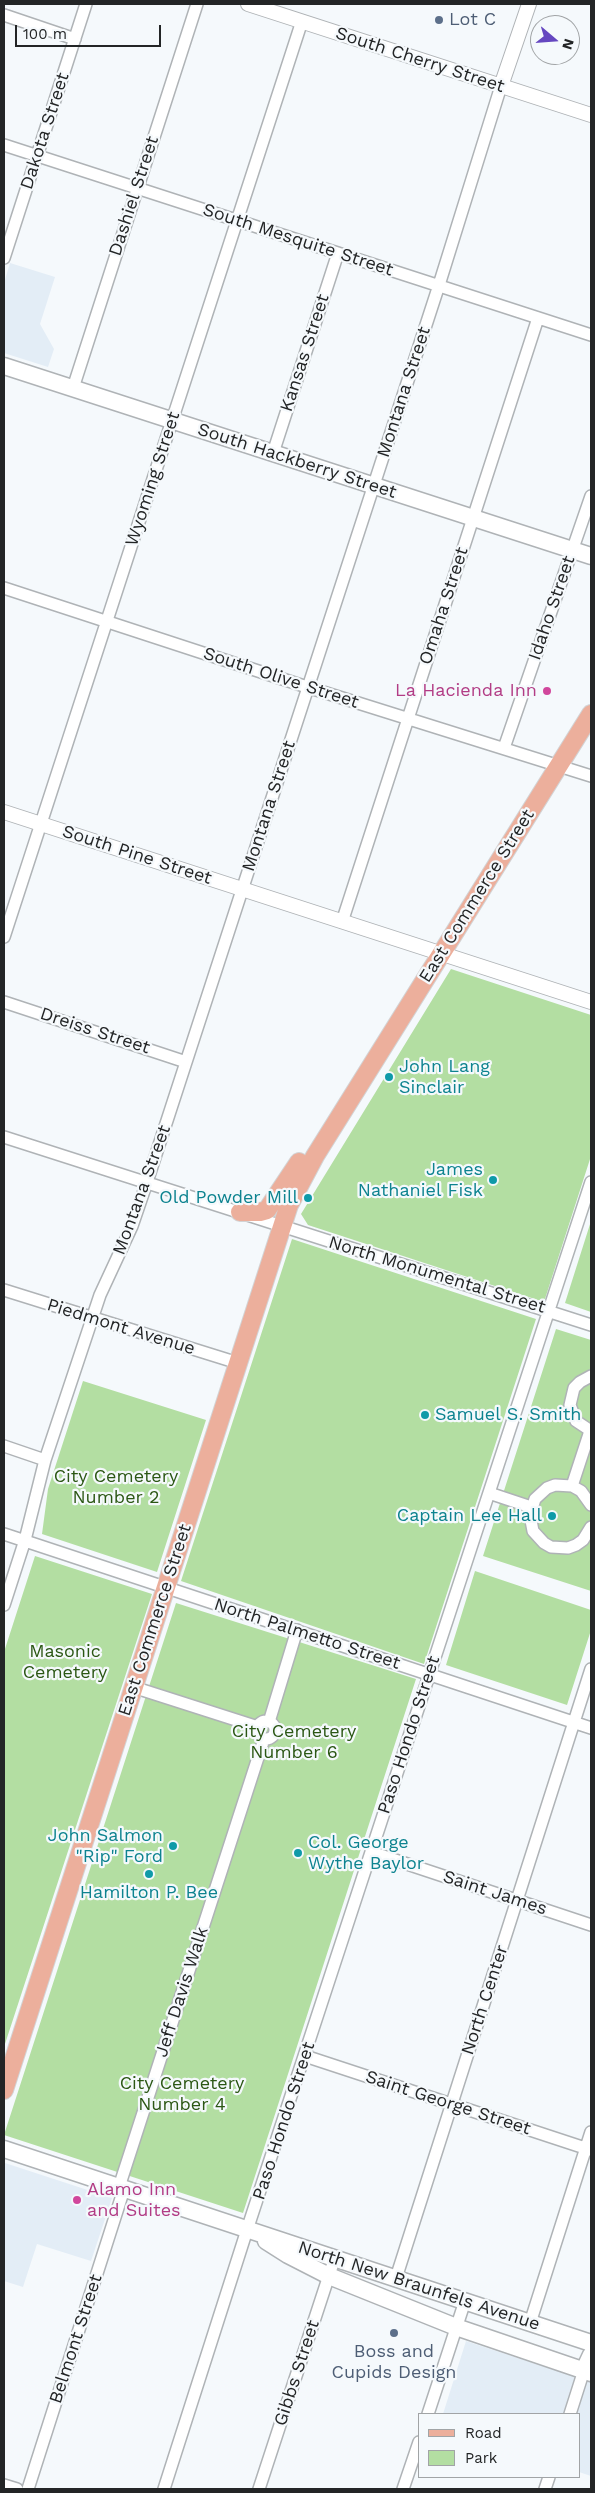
<!DOCTYPE html>
<style>
body{margin:0}
#map{position:relative;width:595px;height:2493px;overflow:hidden;background:#f5f9fc;font-family:"Work Sans",sans-serif}
canvas{display:block}
.frame{position:absolute;inset:0;border:5px solid #232526;pointer-events:none}
.legend{position:absolute;left:418px;top:2413px;width:162px;height:65px;box-sizing:border-box;background:#f5f9fc;border:1px solid #a1a4a6;margin:0;padding:6px 9px;list-style:none;font-size:15px;color:#232526}
.legend li{display:flex;align-items:center;gap:10px;height:25px}
.legend b{width:25px;border:1px solid #a1a4a6}
.north{position:absolute;left:530px;top:15px;width:50px;height:50px;box-sizing:border-box;background:#f5f9fc;border:1px solid #a1a4a6;border-radius:50%;rotate:108deg;font-size:14px;font-weight:700;line-height:20px;text-align:center;color:#232526}
.north::after{content:'';display:block;margin:auto;width:18px;height:22px;background:#6547c0;clip-path:polygon(50% 0,100% 100%,50% 72%,0 100%)}
.scale{position:absolute;left:15px;top:25px;width:146px;height:22px;box-sizing:border-box;border:2px solid #232526;border-top:0;padding-left:6px;font-size:15px;line-height:18px;white-space:nowrap;color:#232526;-webkit-text-stroke:4px #f5f9fc;paint-order:stroke}
</style>
<div id="map">
<canvas width="595" height="2493"></canvas>
<div class="frame"></div>
<ul class="legend">
<li><b style="height:6px;background:#ecaf9c"></b>Road</li>
<li><b style="height:14px;background:#b3dea2"></b>Park</li>
</ul>
<div class="north">N</div>
<div class="scale">100 m</div>
</div>
<script>
const context = document.querySelector('canvas').getContext('2d');
context.lineJoin = 'round';
function fillPath(path, color) {
  context.fillStyle = color;
  context.fill(path, 'evenodd');
}
function poly(rows) {
  const path = new Path2D();
  for (const r of rows) {
    if (r.length === 3) {
      path.moveTo(r[0] + r[2], r[1]);
      path.arc(r[0], r[1], r[2], 0, 2 * Math.PI);
      continue;
    }
    path.moveTo(r[0], r[1]);
    for (let i = 2; i < r.length; i += 2) path.lineTo(r[i], r[i + 1]);
  }
  return path;
}
function stroke(path, color, width, dash) {
  context.strokeStyle = color;
  context.lineWidth = width;
  context.lineCap = dash ? 'butt' : 'round';
  context.setLineDash(dash || []);
  context.stroke(path);
}
function drawText(font, color, halo, rows, align = 'center') {
  context.font = font + ' "Work Sans",sans-serif';
  context.lineWidth = 4.5;
  context.setLineDash([]);
  context.textBaseline = 'middle';
  context.strokeStyle = halo;
  context.fillStyle = color;
  for (const [text, x, y, turn = 0] of rows) {
    context.save();
    context.translate(x, y);
    context.rotate((+turn || 0) * Math.PI / 180);
    context.textAlign = isNaN(turn) ? turn : align;
    if (halo) context.strokeText(text, 0, 0);
    context.fillText(text, 0, 0);
    context.restore();
  }
}
fillPath(poly([
 [10,263,55,277,40,324,54,349,48,367,4,353,4,283],
 [5,2163,112,2198,91,2261,37,2244,23,2287,4,2281],
 [466,2341,591,2382,591,2476,579,2472,579,2414,443,2414]
]), '#e3edf6');
fillPath(poly([
 [451,969,591,1015,591,1156,544,1302,308,1225,301,1214],
 [591,1221,591,1312,565,1303],
 [292,1239,536,1319,424,1664,181,1581],
 [556,1329,591,1340,591,1591,483,1556],
 [83,1381,206,1420,157,1572,42,1534,48,1489],
 [35,1556,152,1594,4,2047,4,1652],
 [475,1571,591,1610,591,1630,567,1705,446,1665],
 [176,1603,416,1679,243,2213,4,2135]
]), '#b3dea2');
const minor = poly([
 [4,15,75,39],
 [4,145,591,335],
 [4,258,86,4],
 [73,388,197,4],
 [273,453,338,253],
 [4,588,307,687,591,776],
 [504,748,591,496],
 [342,922,538,318],
 [4,937,302,21],
 [4,1002,186,1062],
 [4,1137,591,1325],
 [4,1290,238,1363],
 [591,1376,580,1382,574,1388,570,1405,576,1421,591,1431],
 [4,1446,45,1460],
 [572,1486,590,1431],
 [489,1493,531,1507],
 [591,1505,581,1491,572,1486,555,1485,547,1488,535,1499,530,1515,533,1531,544,1543,551,1547,568,1548,576,1545,583,1540,591,1527],
 [4,1534,591,1728],
 [4,1605,25,1540,45,1460,100,1295,132,1226,147,1182,439,285,501,86],
 [133,1687,258,1727],
 [266,1730,9],
 [269,1722,297,1630],
 [371,1852,591,1925],
 [305,2056,591,2150],
 [119,2187,264,1739],
 [396,2278,591,1669],
 [530,2323,591,2132],
 [428,2414,465,2301],
 [570,2414,584,2370],
 [4,2485,17,2489],
 [28,2489,124,2189],
 [164,2489,246,2233,591,1182],
 [259,2489,335,2257],
 [403,2489,419,2442],
 [545,2489,549,2477]
]);
const tertiary = poly([
 [248,4,591,115],
 [501,86,529,4],
 [4,812,591,1002]
]);
const secondary = poly([
 [4,366,591,556],
 [4,2149,591,2343],
 [266,2241,288,2255,329,2276,456,2327,591,2373],
 [584,2370,591,2355]
]);
const primary = poly([
 [240,1212,260,1212,267,1210,299,1162],
 [4,2090,289,1205,315,1156,591,714]
]);
stroke(minor, '#afb3b6', 14);
stroke(tertiary, '#afb3b6', 16);
stroke(secondary, '#afb3b6', 19);
stroke(primary, '#d3d3d4', 20);
stroke(minor, '#fff', 11);
stroke(tertiary, '#fff', 14);
stroke(secondary, '#fff', 16);
stroke(primary, '#ecaf9c', 18);
for (const [x, y, r, color] of [
 [439,20,5,"#5c6f8a"],
 [547,691,5,"#d1479c"],
 [389,1077,5,"#0f9aa8"],
 [493,1180,5,"#0f9aa8"],
 [308,1198,5,"#0f9aa8"],
 [425,1415,5,"#0f9aa8"],
 [552,1516,5,"#0f9aa8"],
 [173,1846,5,"#0f9aa8"],
 [298,1853,5,"#0f9aa8"],
 [149,1874,5,"#0f9aa8"],
 [77,2200,5,"#d1479c"],
 [394,2333,5,"#5c6f8a"]
]) {
  const dot = new Path2D();
  dot.arc(x, y, r, 0, 2 * Math.PI);
  context.fillStyle = color;
  context.fill(dot);
  stroke(dot, '#f5f9fc', 2);
}
drawText('18px', '#4e5e75', '#f5f9fc', [
 ["Lot C",449,20],
 ["Boss and",394,2352,"center"],
 ["Cupids Design",394,2373,"center"]
], 'left');
drawText('18px', '#232526', '#f5f9fc', [
 ["South Cherry Street",420,60,18],
 ["Dakota Street",45,131,-72],
 ["Dashiel Street",134,196,-72],
 ["South Mesquite Street",298,240,18],
 ["Kansas Street",305,353,-72],
 ["Montana Street",404,392,-72],
 ["South Hackberry Street",297,461,18],
 ["Wyoming Street",153,479,-72],
 ["Omaha Street",444,606,-72],
 ["Idaho Street",552,608,-71],
 ["South Olive Street",281,678,18],
 ["Montana Street",269,806,-72],
 ["South Pine Street",137,855,18],
 ["East Commerce Street",477,896,-58],
 ["Dreiss Street",95,1031,18],
 ["Montana Street",142,1190,-70],
 ["North Monumental Street",437,1275,17],
 ["Piedmont Avenue",121,1327,17],
 ["East Commerce Street",155,1620,-72],
 ["North Palmetto Street",307,1634,18],
 ["Paso Hondo Street",409,1735,-72],
 ["Saint James",495,1893,18],
 ["Jeff Davis Walk",182,1992,-72],
 ["North Center",485,2000,-72],
 ["Saint George Street",448,2103,18],
 ["Paso Hondo Street",284,2121,-72],
 ["North New Braunfels Avenue",419,2286,18],
 ["Belmont Street",76,2339,-72],
 ["Gibbs Street",297,2373,-72]
]);
drawText('18px', '#b23c85', '#f5f9fc', [
 ["La Hacienda Inn",537,691],
 ["Alamo Inn",87,2190,"left"],
 ["and Suites",87,2211,"left"]
], 'right');
drawText('18px', '#0d838f', '#f5f9fc', [
 ["John Lang",399,1067,"left"],
 ["Sinclair",399,1088,"left"],
 ["James",483,1170],
 ["Nathaniel Fisk",483,1191],
 ["Old Powder Mill",298,1198],
 ["Samuel S. Smith",435,1415,"left"],
 ["Captain Lee Hall",542,1516],
 ["John Salmon",163,1836],
 ["\"Rip\" Ford",163,1857],
 ["Col. George",308,1843,"left"],
 ["Wythe Baylor",308,1864,"left"],
 ["Hamilton P. Bee",149,1893,"center"]
], 'right');
drawText('18px', '#2b5714', '#f5f9fc', [
 ["City Cemetery",116,1477],
 ["Number 2",116,1498],
 ["Masonic",65,1652],
 ["Cemetery",65,1673],
 ["City Cemetery",294,1732],
 ["Number 6",294,1753],
 ["City Cemetery",182,2084],
 ["Number 4",182,2105]
]);
</script>
